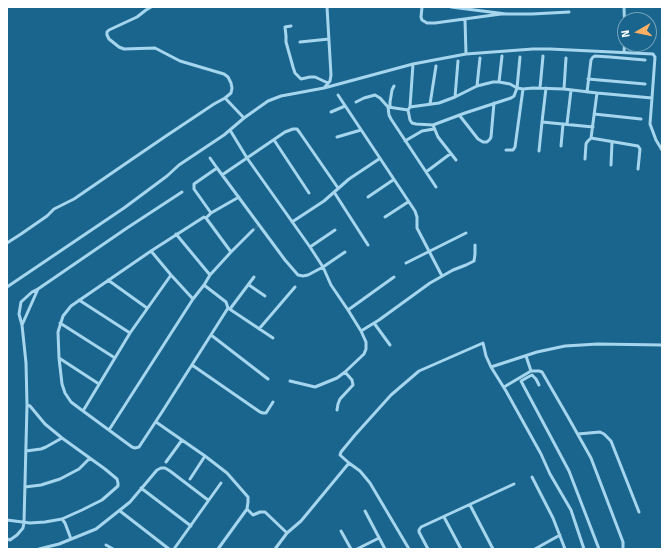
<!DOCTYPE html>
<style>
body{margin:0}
#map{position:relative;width:669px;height:556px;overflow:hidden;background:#19658e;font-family:"Fira Sans",sans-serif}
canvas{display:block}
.frame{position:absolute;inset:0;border:8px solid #fff;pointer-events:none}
.north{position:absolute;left:617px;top:12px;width:40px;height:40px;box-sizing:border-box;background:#19658e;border:1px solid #75a3bb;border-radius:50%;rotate:261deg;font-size:11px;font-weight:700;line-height:16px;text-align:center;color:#fff}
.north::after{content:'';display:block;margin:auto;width:14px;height:18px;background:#ffb063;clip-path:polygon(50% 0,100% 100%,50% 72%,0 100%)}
</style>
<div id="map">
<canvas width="669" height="556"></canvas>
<div class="frame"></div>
<div class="north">N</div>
</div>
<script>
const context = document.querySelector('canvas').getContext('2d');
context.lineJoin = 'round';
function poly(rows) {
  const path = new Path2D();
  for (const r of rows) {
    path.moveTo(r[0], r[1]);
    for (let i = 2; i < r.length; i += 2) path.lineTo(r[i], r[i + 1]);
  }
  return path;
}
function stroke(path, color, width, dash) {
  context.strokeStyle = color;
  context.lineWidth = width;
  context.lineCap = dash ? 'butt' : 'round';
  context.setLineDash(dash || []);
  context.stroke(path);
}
stroke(poly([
 [253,230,257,226]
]), '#3c7c9f', 3, [3, 1.5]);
stroke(poly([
 [422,7,421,17,422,20,427,23,435,23,501,14],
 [451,7,506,14,532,14,569,12],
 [624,7,625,37,624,52],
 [465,20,466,54],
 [291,26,285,27,286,36,286,42,293,67,295,73,301,79,310,77,315,77,328,83],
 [300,42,329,39],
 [520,57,517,88,514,96,511,98,465,113,433,125,416,124,412,123,410,120,408,110,410,107,439,103,455,97,477,86,493,82,499,82,510,84,517,88,523,89,533,88,564,89,597,93,652,98],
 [588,79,645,84],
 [499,82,502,56],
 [477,86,480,58],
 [324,88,330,81,331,75,327,7],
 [540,88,543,56],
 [546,88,542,122,593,127],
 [564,89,566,58],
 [587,92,591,60,593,57,595,56,610,57,645,60],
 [338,95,415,211,417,217,417,228,442,276],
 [455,97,458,61],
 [225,98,244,118],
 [356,102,364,98,375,95,380,98,388,107,408,110],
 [430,104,436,66],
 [388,107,389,115,391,119,436,187],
 [390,107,390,102,392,90,394,86],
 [410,107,413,64],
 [331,112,345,106],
 [594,114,641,119],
 [460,116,478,139,483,142,487,142,490,139,491,137,494,103],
 [567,124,571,90],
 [433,125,438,137,456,160],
 [230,130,247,158,310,247,323,267,331,285,348,310,361,331,366,342,366,349,364,354,345,372,337,378,315,387,290,381],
 [337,137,361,130],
 [591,138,638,146,640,149,638,169],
 [274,140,309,193],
 [405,141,422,131,434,129],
 [561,146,563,124],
 [506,150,513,150,515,147,523,89],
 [539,151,542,122],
 [210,158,217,168,285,260,298,275,303,276,308,275,323,267,345,252],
 [585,159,586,144,587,142,591,138,597,93],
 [611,165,612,142],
 [426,172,450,154],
 [222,175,285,132,293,129,297,129,300,133,338,188],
 [334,192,368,245],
 [368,197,393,180],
 [211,213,194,189,194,184,217,168],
 [385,217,408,202],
 [206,218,211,213,239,197],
 [292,222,324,201,349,179,379,159],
 [176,234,210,275],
 [7,243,21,234,47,216,54,209,74,199,125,164,166,136,214,104,225,98,231,93,232,88,231,83,228,77,224,74,180,61,155,48,124,49,119,47,109,39,107,35,107,32,109,30,137,17,146,10,151,7],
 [310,247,335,230],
 [151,251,171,275,193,299],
 [406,263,466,233],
 [108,280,147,308],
 [204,285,226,302,228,308,273,338],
 [249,285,265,296],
 [7,287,124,208,167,176,179,165,224,135,244,118,268,101,281,96,324,88,413,64,466,54,533,49,550,49,653,54,655,57,652,98,650,124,656,140,662,150],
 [79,300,130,333],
 [228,308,162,412,139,447,135,448,132,447,83,411,71,402,65,393,62,384,59,358,58,332,63,316,71,306,151,251,204,217,206,218,231,252],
 [230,309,254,277],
 [348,310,394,277],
 [60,323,115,358],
 [374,323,390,345],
 [22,325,38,289],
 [259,329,295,287],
 [361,331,379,320,430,283,453,270,466,265,474,261,475,254,475,245],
 [211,335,268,379],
 [526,356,531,371],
 [59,358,99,384],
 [192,365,260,412,263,413,266,413,273,402],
 [491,367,537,352,565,346,598,344,662,345],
 [539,385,536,379,532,375,528,377,521,381,569,471,599,549],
 [504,387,531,371,539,371,542,372,568,417,591,458,623,542,623,549],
 [337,410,338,404,340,399,353,385,352,380,345,372],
 [83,411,130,333,171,275],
 [156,422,205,456,227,473,248,497,248,502,247,509,218,549],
 [109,430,193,299,204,285,210,275,231,252,253,230],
 [578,434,600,432,604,434,611,441,639,512],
 [26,451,41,449,46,447,62,438],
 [166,462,182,440],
 [349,463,360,471,370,483,409,549],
 [532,477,553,518,565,549],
 [190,479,205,456],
 [25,487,41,485,60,479,79,469,90,458],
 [141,488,191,526],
 [470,505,493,549],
 [247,509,253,515,260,512,265,512,287,533],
 [120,511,169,549],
 [365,511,385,549],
 [444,517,461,549],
 [62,519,65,523,71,539],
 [7,520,30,523,45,522,62,519,82,510,102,500,118,486,118,483,117,479,105,469,62,438,45,424,30,406,27,405],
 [341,531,351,549],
 [7,539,10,540,17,535,23,528,24,522,27,405,26,363,22,325,19,314,21,302,32,292,38,289,127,228,182,192],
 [106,545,113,549],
 [39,549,59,544,96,529,130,502,157,470,161,468,165,468,170,471,208,500],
 [174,549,221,483],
 [275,549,287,533,301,521,349,463,340,455,341,452,355,435,391,395,419,371,483,343,486,356,491,367,506,391,541,454,550,474,571,510,584,549],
 [357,549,379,538],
 [428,549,419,532,419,530,421,527,514,484],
 [535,549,560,535]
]), '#a6d6ee', 3);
</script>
